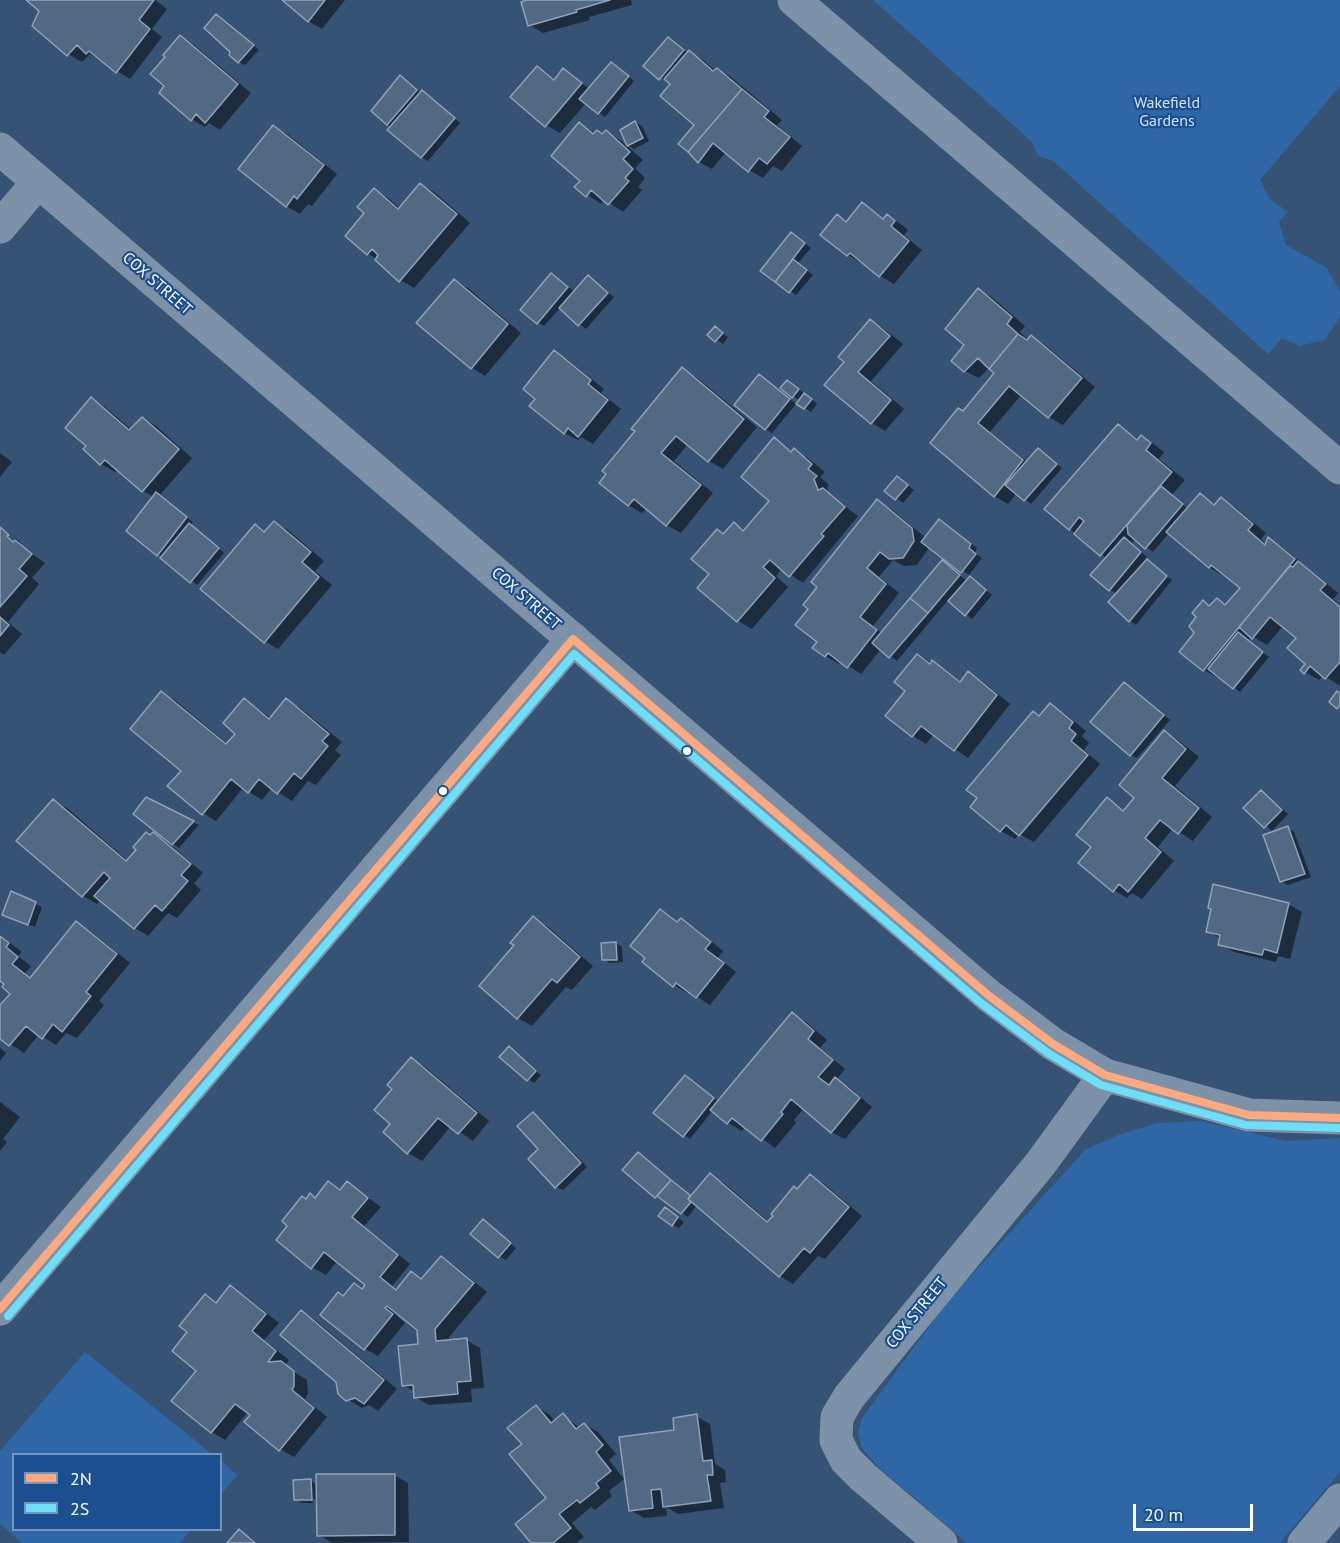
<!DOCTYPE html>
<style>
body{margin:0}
#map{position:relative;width:1340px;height:1543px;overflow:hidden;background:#365274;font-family:"PT Sans",sans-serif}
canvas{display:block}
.legend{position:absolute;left:12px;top:1453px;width:210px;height:78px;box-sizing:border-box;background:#1b4f8f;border:2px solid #7695bc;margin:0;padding:8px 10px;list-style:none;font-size:18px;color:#fff}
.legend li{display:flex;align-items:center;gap:12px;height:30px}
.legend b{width:30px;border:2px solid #7695bc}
.scale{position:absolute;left:1133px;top:1504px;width:120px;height:27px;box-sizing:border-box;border:3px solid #fff;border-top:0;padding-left:8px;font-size:18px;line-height:21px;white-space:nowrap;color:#fff;-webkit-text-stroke:4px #1b4f8f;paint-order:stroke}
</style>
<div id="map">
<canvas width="1340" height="1543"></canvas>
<ul class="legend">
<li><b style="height:8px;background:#ffa980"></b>2N</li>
<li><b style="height:8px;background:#6ddff8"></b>2S</li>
</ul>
<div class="scale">20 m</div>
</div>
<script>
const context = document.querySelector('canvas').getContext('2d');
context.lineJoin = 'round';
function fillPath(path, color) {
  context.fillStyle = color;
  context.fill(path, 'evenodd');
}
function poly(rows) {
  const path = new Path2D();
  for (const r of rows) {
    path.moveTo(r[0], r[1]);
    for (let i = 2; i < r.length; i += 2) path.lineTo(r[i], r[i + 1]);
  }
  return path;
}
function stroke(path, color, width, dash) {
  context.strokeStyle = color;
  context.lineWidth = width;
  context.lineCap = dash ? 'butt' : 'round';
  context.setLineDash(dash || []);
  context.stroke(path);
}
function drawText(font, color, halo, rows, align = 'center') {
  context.font = font + ' "PT Sans",sans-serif';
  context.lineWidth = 4.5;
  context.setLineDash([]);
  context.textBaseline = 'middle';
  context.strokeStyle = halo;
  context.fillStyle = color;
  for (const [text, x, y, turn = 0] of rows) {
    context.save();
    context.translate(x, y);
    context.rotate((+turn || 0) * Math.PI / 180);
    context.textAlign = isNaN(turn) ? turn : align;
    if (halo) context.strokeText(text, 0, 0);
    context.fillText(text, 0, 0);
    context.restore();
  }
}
fillPath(poly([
 [873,0,1340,0,1340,86,1260,180,1270,199,1288,212,1279,222,1286,245,1327,268,1340,292,1340,317,1325,340,1300,346,1282,338,1268,354,1053,161,1038,156,1032,142],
 [1201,1121,1286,1141,1340,1138,1340,1472,1280,1543,967,1543,878,1467,861,1447,858,1432,862,1418,946,1303,1085,1150,1118,1135,1157,1123],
 [85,1352,212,1454,14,1454,14,1530,191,1530,180,1543,22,1543,0,1524,0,1451],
 [221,1461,237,1475,221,1495]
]), '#2f66a5');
fillPath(poly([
 [28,0,155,0,167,9,152,29,162,37,130,79,90,54,82,62,68,54,41,11],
 [284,0,345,0,322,29,308,21],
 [531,0,631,0,632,5,589,17,590,20,543,33,530,25],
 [223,20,259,50,245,65,239,62],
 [180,37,194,45,251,93,220,130,209,123,205,127,191,119,166,86],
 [675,43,688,53,689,52,703,60,716,71,717,69,731,77,782,120,777,125,802,146,782,171,773,166,763,178,749,170,726,152,712,169,699,162,696,125,673,83,660,78],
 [618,67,634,81,605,117,586,103,560,133,546,125,537,68,556,80,563,70,590,89],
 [407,81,421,93,423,92,429,96,460,123,428,161,421,157,387,124],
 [635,122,642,126,649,141,634,149,628,145],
 [579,124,595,134,603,135,606,132,620,140,643,160,635,168,645,178,638,187,642,190,623,212,604,199,601,204,577,187,582,181],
 [273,127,287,134,337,174,312,206,308,204,300,214,286,206],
 [420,184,434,192,470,223,414,288,400,280,377,259,368,254,366,212,374,190,388,198,400,208],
 [862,204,885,219,888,216,901,224,908,230,904,235,922,250,894,284,880,276,863,262,861,263,848,255,837,216,848,222],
 [798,238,811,248,798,263,813,275,796,295,762,271],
 [551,274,575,292,588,277,614,297,586,329,560,308,544,326,538,323],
 [454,281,468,288,521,333,485,376,472,368],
 [979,290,993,298,1025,326,1020,332,1029,340,1031,337,1045,345,1095,387,1063,425,1049,417,1022,394,990,432,1027,462,1038,450,1062,468,1031,504,1017,493,1008,504,994,496,964,413,996,373,990,367,979,378,965,371,966,345],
 [871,321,884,329,903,344,871,381,904,409,885,431,872,423,846,362],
 [721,332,728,337,723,344,710,335],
 [554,352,568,360,604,389,601,393,621,409,593,444,581,437,578,440,564,433,537,398],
 [682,369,696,377,757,427,723,469,709,461,688,444,674,461,713,493,681,533,667,525,647,508,642,513,628,505,609,474,637,431],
 [766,380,796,404,772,433,765,429],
 [794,385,817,404,811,412,805,408,800,401,782,388],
 [92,399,105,407,132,430,142,418,156,426,192,458,159,496,193,522,190,525,224,553,197,585,158,554,154,497,143,491,118,469,115,472,101,464,88,446],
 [1118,425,1139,440,1141,437,1155,445,1164,452,1159,459,1185,480,1172,495,1188,509,1200,495,1216,505,1221,499,1235,507,1266,533,1261,539,1267,545,1269,539,1282,547,1338,593,1333,599,1340,605,1340,686,1323,675,1319,680,1305,672,1308,664,1298,638,1283,626,1267,645,1252,636,1248,640,1269,657,1240,692,1220,676,1218,678,1204,670,1181,651,1196,634,1203,602,1211,606,1217,600,1227,606,1242,588,1209,567,1169,533,1153,552,1135,539,1132,543,1147,557,1145,559,1172,580,1136,625,1130,621,1118,594,1110,590,1107,559,1069,528],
 [775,439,793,452,795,450,808,458,825,472,820,477,829,485,827,487,829,494,858,516,803,583,782,569,776,576,788,587,752,629,738,621,699,587,711,574,717,531,725,535,734,524,745,530,771,501],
 [0,453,12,462,0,477],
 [898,478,914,490,903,503,887,490],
 [877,501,891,509,926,538,946,524,977,548,975,553,982,558,969,575,927,544,928,549,917,565,904,566,893,560,879,577,899,593,873,626,882,633,942,562,967,581,976,582,992,595,972,619,948,600,897,661,881,649,861,674,841,661,839,664,825,656,819,642,810,609],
 [274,523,288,530,324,561,315,571,332,585,278,649,265,641,255,526,265,532],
 [0,527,14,541,15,538,6,530,21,543,20,545,45,563,32,578,39,584,8,622,22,634,4,655,0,652],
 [917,655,946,670,962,682,969,673,982,681,1010,704,968,758,934,734,926,744,913,736,887,716,907,690],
 [1131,688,1170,720,1137,758,1130,755],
 [162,693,176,701,228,744,237,733,244,699,271,718,286,700,300,708,342,742,335,750,341,755,316,785,308,781,292,801,272,788,262,800,243,788,216,821,203,813,183,770],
 [1051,705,1064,713,1086,731,1082,736,1089,743,1084,750,1100,764,1034,842,1019,834,1015,839,1001,831,972,807],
 [1164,732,1178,740,1199,757,1175,786,1212,817,1193,841,1173,828,1158,847,1174,861,1142,899,1132,893,1127,898,1114,890,1093,847,1108,799,1125,811,1136,798],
 [1262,792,1288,814,1272,831,1246,808],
 [146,799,199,825,179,848,173,844,172,846,203,873,194,883,201,890,177,918,168,913,148,936,135,928,101,899,97,904,83,896,19,841,53,801,67,808,128,861,154,834,165,840,166,839],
 [1288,828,1294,832,1311,877,1288,885,1281,881],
 [11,893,42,907,35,927,10,918],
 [1288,904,1302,912,1290,959,1278,956,1276,962,1234,952,1220,944,1221,939,1207,931],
 [660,911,679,923,681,920,695,928,723,951,718,958,736,972,710,1005,689,991,687,993,674,985],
 [533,918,547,926,593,966,572,990,566,987,532,1026,518,1018,516,945],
 [76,923,90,931,130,963,99,1001,104,1005,77,1038,66,1033,56,1045,39,1034,24,1053,0,1037,0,1008,12,993,6,984,0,981,0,935,22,952,18,956,31,966,25,973,31,978],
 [616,943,622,947,623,962,610,963,604,959],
 [793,1014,806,1022,827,1040,820,1048,845,1069,836,1080,849,1087,872,1107,845,1139,831,1132,804,1108,794,1120,796,1123,775,1148,745,1126,742,1131,728,1123,713,1110,690,1139,684,1135,692,1081,719,1102],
 [0,1048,6,1053,0,1061],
 [509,1048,541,1075,534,1083,528,1079],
 [411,1059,425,1067,489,1121,473,1141,451,1126,422,1161,408,1153,392,1124,394,1089],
 [0,1102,20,1117,3,1139,7,1142,0,1151],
 [533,1114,539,1117,587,1167,563,1190,556,1187,540,1149],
 [644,1158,692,1197,710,1175,724,1183,769,1222,811,1176,824,1184,862,1216,825,1259,818,1256,793,1284,780,1276,697,1205,688,1217,656,1196],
 [329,1183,342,1190,347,1183,381,1207,364,1226,410,1264,392,1286,398,1290,412,1273,423,1280,441,1258,455,1266,487,1292,449,1337,449,1341,466,1340,480,1348,484,1388,471,1389,472,1402,429,1405,415,1397,415,1392,403,1385,420,1346,419,1329,400,1314,398,1317,405,1323,378,1356,365,1349,344,1298,363,1290,367,1285,337,1261,326,1275,312,1267,306,1200,311,1195,316,1198],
 [671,1213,684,1222,679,1228,673,1225],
 [483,1221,516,1248,506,1260,499,1256],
 [231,1287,244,1295,279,1323,264,1340,289,1360,285,1366,307,1380,308,1394,305,1399,327,1417,294,1457,280,1449,248,1412,225,1440,212,1432,189,1332,205,1296,218,1304],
 [301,1312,315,1320,397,1389,378,1411,369,1405,362,1408,347,1399],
 [536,1407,549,1414,555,1421,563,1415,580,1428,584,1424,598,1432,616,1454,609,1460,624,1479,609,1491,612,1496,595,1510,591,1507,572,1523,584,1537,576,1543,533,1543,548,1499,524,1444],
 [696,1416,710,1424,715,1464,725,1470,726,1482,720,1483,724,1508,678,1514,666,1507,667,1516,644,1518,630,1510],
 [394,1475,408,1483,409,1542,332,1543,319,1535,318,1501,306,1495,305,1497,314,1503,302,1503,295,1499,311,1481,318,1485]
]), '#0007');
const building = poly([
 [26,0,154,0,139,20,150,29,116,73,89,51,86,54,77,45,67,56,32,26,39,11,26,0],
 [282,0,325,0,308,22,282,0],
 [526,0,610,0,576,10,577,12,528,26,521,2,526,0],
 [216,14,254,45,238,63,229,55,230,52,204,28,216,14],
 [180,35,238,84,205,123,196,114,191,121,159,93,164,86,150,74,165,57,163,55,180,35],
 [668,37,684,50,659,80,643,66,668,37],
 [689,50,713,71,717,68,742,89,688,152,678,144,694,125,660,96,670,84,664,79,689,50],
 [611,62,629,76,598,114,579,99,611,62],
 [537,66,554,80,563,68,582,83,545,127,510,97,537,66],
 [400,75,417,90,387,125,371,111,400,75],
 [742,89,769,111,764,117,790,137,767,164,759,158,748,172,713,143,698,163,688,152,742,89],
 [422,90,455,118,421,158,387,130,422,90],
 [635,121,643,138,627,146,620,130,635,121],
 [579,122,593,134,597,130,602,134,606,130,630,152,623,159,633,169,625,178,629,181,608,205,591,190,586,197,574,187,580,181,551,156,579,122],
 [273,125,324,165,297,199,294,196,286,207,238,169,273,125],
 [420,183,457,214,399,282,375,260,378,255,372,249,367,255,345,236,364,213,357,207,374,188,398,209,420,183],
 [862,202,883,219,887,214,895,221,891,226,909,241,879,277,850,253,847,256,820,235,837,214,846,222,862,202],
 [791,232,805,243,775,282,760,271,791,232],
 [793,259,807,270,789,293,775,282,793,259],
 [551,273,568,287,537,324,520,310,551,273],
 [588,275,608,293,578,326,559,308,588,275],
 [454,279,508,324,471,369,416,323,454,279],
 [978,288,1012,317,1007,324,1018,334,989,369,978,358,964,372,951,361,964,345,945,329,978,288],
 [870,319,890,336,858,372,891,400,871,424,824,385,844,362,838,357,870,319],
 [715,326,723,333,715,342,707,335,715,326],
 [1018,334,1027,340,1031,335,1082,378,1048,418,1009,386,978,423,1023,460,994,497,930,443,958,408,963,411,994,373,989,369,1018,334],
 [554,350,591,380,588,384,608,400,578,437,568,428,564,434,529,406,535,399,523,389,554,350],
 [682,367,744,419,708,462,676,436,661,453,701,485,666,526,634,499,628,506,599,483,606,474,602,471,635,431,631,429,682,367],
 [759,374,790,399,765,430,734,405,759,374],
 [787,380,799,389,792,398,780,388,787,380],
 [804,393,812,399,804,409,796,404,804,393],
 [91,397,129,430,142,417,179,449,142,492,105,460,100,465,83,449,86,446,65,428,91,397],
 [1118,424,1137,440,1141,435,1151,443,1146,450,1172,472,1100,556,1074,534,1084,521,1079,517,1069,530,1044,509,1118,424],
 [774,437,791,452,794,448,812,464,808,469,817,476,814,479,818,490,823,488,845,507,821,534,824,536,789,577,770,560,763,567,775,578,737,622,697,588,709,574,691,559,717,529,723,534,734,522,743,531,769,501,741,477,774,437],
 [1038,448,1057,464,1024,501,1005,485,1038,448],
 [897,476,908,485,895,500,884,491,897,476],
 [1161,486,1183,504,1145,549,1128,534,1127,525,1161,486],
 [156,492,187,517,157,556,126,531,156,492],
 [1200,493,1214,505,1221,497,1253,524,1248,530,1265,545,1268,537,1295,559,1203,671,1179,652,1194,633,1189,626,1196,617,1192,613,1203,600,1209,606,1217,598,1225,605,1240,588,1211,565,1209,568,1166,532,1200,493],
 [877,499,912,528,914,541,903,558,889,559,880,552,867,568,886,584,860,617,877,630,847,668,828,653,825,657,812,648,817,642,795,625,808,609,803,605,817,587,811,582,877,499],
 [939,519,971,544,969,548,976,554,961,573,921,542,939,519],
 [274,521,311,552,302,562,319,577,264,643,200,589,255,524,264,532,274,521],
 [189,523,219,548,190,583,160,558,189,523],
 [0,527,9,535,7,536,13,542,15,540,32,554,19,569,27,576,0,607,0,527],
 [1124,537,1141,552,1109,591,1090,575,1124,537],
 [1147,559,1167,576,1129,622,1108,602,1147,559],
 [942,560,960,575,928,613,910,598,942,560],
 [1298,561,1326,584,1320,590,1340,607,1340,662,1325,679,1310,666,1304,674,1300,670,1305,664,1287,648,1296,638,1270,617,1252,639,1239,627,1290,566,1293,567,1298,561],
 [970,576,986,590,965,616,948,601,970,576],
 [910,598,928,613,889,658,872,643,910,598],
 [0,617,9,625,0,636,0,617],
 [1238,632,1263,652,1233,689,1208,669,1238,632],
 [917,654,930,664,932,660,960,682,968,671,997,695,954,751,921,726,912,737,885,716,905,691,894,682,917,654],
 [1124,682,1164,715,1130,756,1090,722,1124,682],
 [161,691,226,744,235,734,223,723,244,698,269,719,286,698,329,734,322,741,328,746,301,779,294,773,277,794,259,779,248,793,231,779,202,815,167,786,181,771,130,729,161,691],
 [1337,691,1340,693,1340,705,1337,709,1329,702,1337,691],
 [1050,703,1073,722,1069,728,1076,734,1071,741,1088,755,1019,836,1006,825,1000,832,970,807,977,798,966,790,1033,711,1039,716,1050,703],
 [1164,730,1186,749,1162,778,1199,808,1178,834,1160,820,1145,838,1161,852,1128,892,1119,884,1113,892,1078,863,1091,847,1076,835,1107,797,1123,811,1134,798,1119,785,1164,730],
 [1261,790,1282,810,1264,828,1243,808,1261,790],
 [146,797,194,821,172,845,133,814,146,797],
 [53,799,126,861,136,850,133,847,146,832,150,835,153,832,191,864,181,875,188,881,162,911,155,905,134,929,94,896,110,878,104,872,82,897,16,841,53,799],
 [1288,826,1305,874,1280,882,1263,835,1288,826],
 [1213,884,1289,903,1277,953,1264,949,1262,955,1218,945,1220,935,1206,932,1211,909,1208,908,1213,884],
 [11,891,36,902,28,925,2,915,11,891],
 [660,909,677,922,681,918,711,942,705,949,724,963,696,998,676,983,673,987,642,962,645,958,630,946,660,909],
 [533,916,580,957,557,983,552,979,517,1019,479,986,514,945,510,943,533,916],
 [76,921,117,954,86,992,91,996,62,1032,53,1024,42,1039,26,1026,9,1046,0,1039,0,1005,10,994,2,987,4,984,0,981,0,936,9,943,6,947,18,957,12,964,30,978,76,921],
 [616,942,617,960,602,960,601,943,616,942],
 [792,1012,814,1031,808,1039,833,1060,818,1077,829,1085,835,1077,860,1098,831,1133,791,1099,781,1112,783,1114,761,1141,732,1118,727,1124,710,1110,792,1012],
 [509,1046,536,1071,527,1081,499,1057,509,1046],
 [411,1057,477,1113,458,1134,438,1118,407,1154,383,1132,390,1124,374,1110,392,1089,387,1085,411,1057],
 [685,1075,714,1098,683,1137,653,1113,685,1075],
 [533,1112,581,1163,555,1188,528,1159,538,1149,517,1126,533,1112],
 [638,1152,671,1180,655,1198,622,1170,638,1152],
 [710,1173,767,1222,773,1216,771,1214,794,1186,797,1189,810,1174,849,1207,810,1253,804,1248,779,1277,688,1199,710,1173],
 [671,1180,690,1195,688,1199,691,1202,681,1214,657,1196,671,1180],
 [328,1181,340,1190,347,1181,368,1198,352,1217,398,1255,380,1277,396,1290,411,1271,421,1279,441,1256,474,1283,435,1329,436,1341,467,1338,471,1381,457,1382,458,1394,414,1398,413,1385,402,1386,398,1346,418,1344,417,1330,387,1306,385,1308,393,1314,364,1350,320,1315,338,1292,343,1296,354,1283,362,1289,365,1285,324,1252,311,1269,276,1240,287,1226,282,1221,302,1196,306,1199,310,1193,315,1198,328,1181],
 [665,1207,678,1217,672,1226,658,1216,665,1207],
 [483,1219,511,1243,498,1258,470,1234,483,1219],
 [230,1285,266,1314,252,1331,276,1351,268,1362,281,1361,294,1371,294,1386,292,1390,314,1408,279,1451,244,1422,250,1415,235,1404,211,1433,171,1401,196,1371,172,1351,187,1332,179,1326,205,1294,216,1303,230,1285],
 [301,1310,384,1380,364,1404,355,1398,346,1401,338,1394,336,1382,280,1335,301,1310],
 [536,1405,551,1423,563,1413,576,1429,584,1423,603,1445,596,1452,611,1471,596,1483,599,1488,580,1503,577,1500,559,1514,571,1528,553,1543,531,1543,515,1524,546,1498,509,1454,522,1444,507,1428,536,1405],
 [697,1414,703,1461,712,1460,713,1475,707,1475,711,1501,663,1507,661,1489,651,1490,653,1508,629,1511,619,1437,674,1430,673,1418,697,1414],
 [316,1474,395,1474,395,1535,317,1536,316,1474],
 [311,1479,312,1500,294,1500,293,1480,311,1479],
 [239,1529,255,1543,227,1543,239,1529]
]);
fillPath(building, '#526984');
stroke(building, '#92a2b6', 1.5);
stroke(poly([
 [794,0,1340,468],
 [0,149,988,995,1053,1044,1105,1075,1249,1115,1340,1118],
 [0,227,38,182],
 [0,1309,573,639],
 [941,1543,863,1477,846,1460,836,1440,837,1417,849,1397,1041,1163,1105,1075],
 [1304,1543,1340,1500]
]), '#7d92a8', 33);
stroke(poly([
 [0,1309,573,639,988,995,1053,1044,1105,1075,1249,1115,1340,1118]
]), '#ffa980', 8);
stroke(poly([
 [8,1316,574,654,981,1003,1048,1053,1101,1085,1246,1125,1340,1128]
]), '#6ddff8', 8);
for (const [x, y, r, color] of [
 [687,751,5,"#fff"],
 [443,791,5,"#fff"]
]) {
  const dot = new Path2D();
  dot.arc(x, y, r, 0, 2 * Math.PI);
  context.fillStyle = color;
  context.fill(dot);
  stroke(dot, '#1b4f8f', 2);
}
drawText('16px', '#cfe3fa', '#1b4f8f', [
 ["Wakefield",1167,103],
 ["Gardens",1167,121]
]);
drawText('16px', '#fff', '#1b4f8f', [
 ["COX STREET",157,284,41],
 ["COX STREET",526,599,41],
 ["COX STREET",917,1313,-51]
]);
</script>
